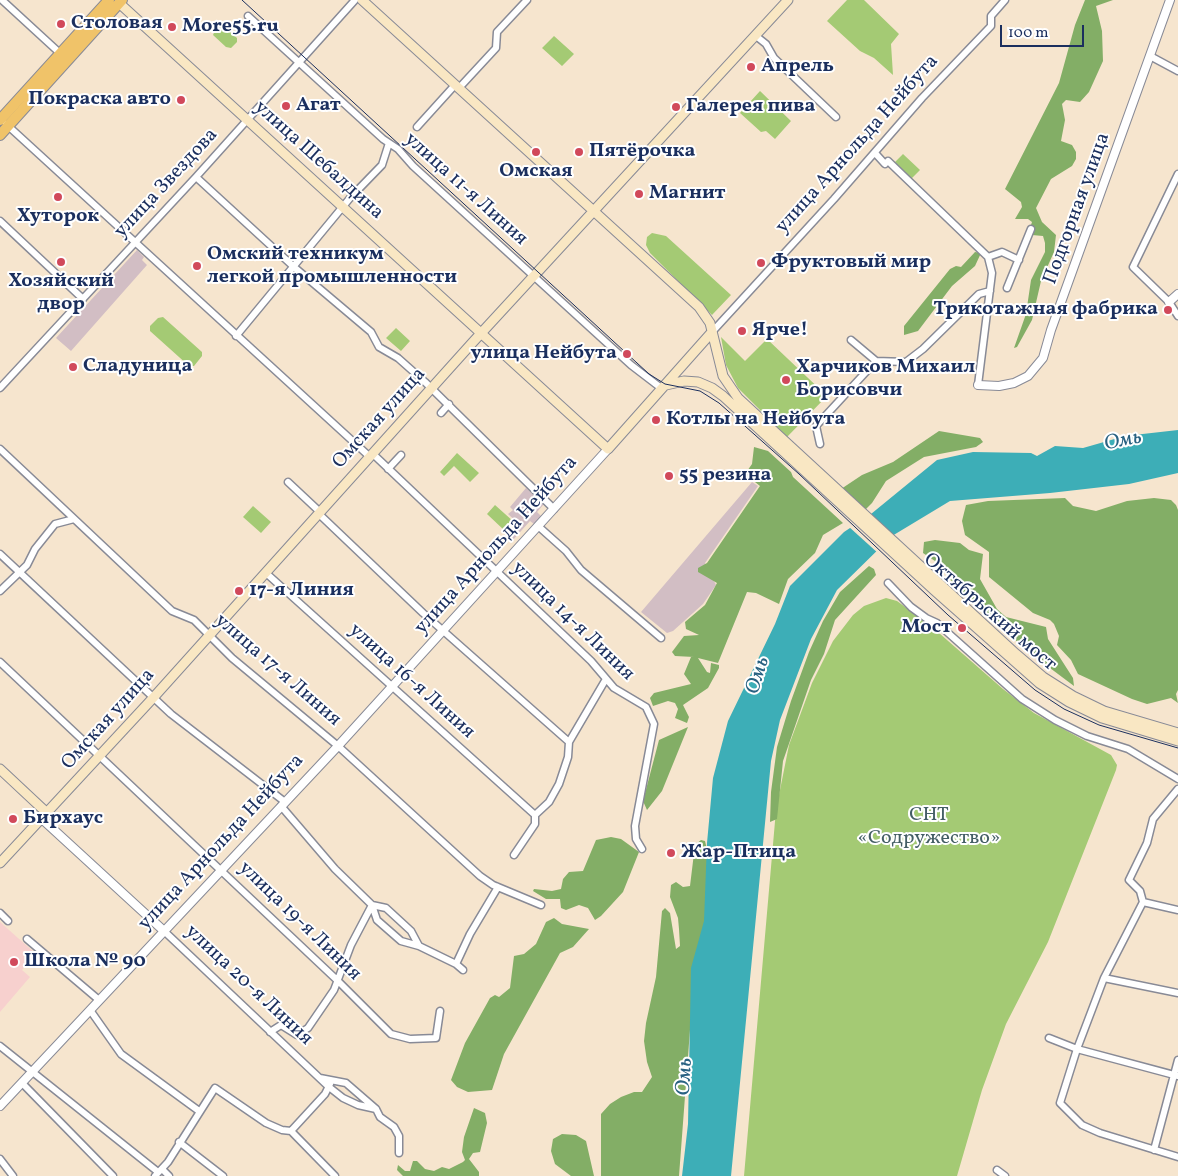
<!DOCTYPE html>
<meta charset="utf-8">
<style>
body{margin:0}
#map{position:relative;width:1178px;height:1176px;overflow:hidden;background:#f6e5ce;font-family:Vollkorn,serif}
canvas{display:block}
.scale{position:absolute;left:1000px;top:25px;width:84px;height:22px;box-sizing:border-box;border:2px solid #1b2f5e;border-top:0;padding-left:6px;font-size:15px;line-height:18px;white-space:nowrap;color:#1b2f5e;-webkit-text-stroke:4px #fff;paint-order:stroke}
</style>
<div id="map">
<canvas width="1178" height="1176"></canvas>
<div class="scale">100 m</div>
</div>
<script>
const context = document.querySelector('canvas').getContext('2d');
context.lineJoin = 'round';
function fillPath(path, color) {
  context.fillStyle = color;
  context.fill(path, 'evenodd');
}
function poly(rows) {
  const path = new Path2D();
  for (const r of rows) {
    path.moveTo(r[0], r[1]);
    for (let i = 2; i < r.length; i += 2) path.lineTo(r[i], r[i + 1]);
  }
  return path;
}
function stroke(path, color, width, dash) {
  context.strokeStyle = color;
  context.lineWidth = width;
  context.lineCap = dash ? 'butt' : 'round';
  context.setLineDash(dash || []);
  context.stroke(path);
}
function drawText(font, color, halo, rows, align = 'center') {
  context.font = font + ' Vollkorn,serif';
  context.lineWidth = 4;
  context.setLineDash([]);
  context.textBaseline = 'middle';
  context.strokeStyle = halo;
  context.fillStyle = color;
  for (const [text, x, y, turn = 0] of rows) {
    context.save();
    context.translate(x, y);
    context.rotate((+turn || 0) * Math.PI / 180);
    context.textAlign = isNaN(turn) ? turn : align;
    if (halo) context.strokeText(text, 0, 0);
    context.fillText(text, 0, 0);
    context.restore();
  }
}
fillPath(poly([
 [0,922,36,954,22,970,30,977,0,1012]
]), '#f7d0ce');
fillPath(poly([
 [137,250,144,257,142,260,147,265,71,351,56,338],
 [752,482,758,486,705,563,716,585,703,604,673,631,667,633,641,612],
 [526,488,544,504,537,512,541,516,534,524,530,521,513,540,508,536,512,532,511,530,519,524,508,514,513,510,510,507]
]), '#d2bec4');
fillPath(poly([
 [847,0,864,0,899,34,891,44,893,75,874,58,860,51,827,21],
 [222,25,237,38,237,42,231,48,226,47,213,35,217,26],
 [554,36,574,54,562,66,542,48],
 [760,91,791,121,775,139,766,131,761,132,740,113],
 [903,154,920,170,911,179,894,163],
 [652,233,666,236,731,295,712,315,650,253,646,245,647,237],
 [163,317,202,352,202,356,194,366,189,366,150,331,150,326,158,318],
 [396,328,410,341,401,351,386,338],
 [721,337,745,361,767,339,827,396,787,437,738,388,726,365],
 [457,453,479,473,470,482,454,466,444,476,440,472],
 [495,505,514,522,505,531,487,514],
 [253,506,271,522,261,533,243,517],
 [886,598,897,601,931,626,1003,689,1034,713,1111,755,1117,765,1116,770,1048,942,1006,1024,982,1090,957,1176,744,1176,776,810,789,745,812,683,833,641,853,615,864,606]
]), '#a4ca74');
fillPath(poly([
 [1085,0,1113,0,1096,6,1102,31,1103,61,1089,92,1080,102,1066,100,1062,104,1065,120,1061,141,1072,145,1076,152,1076,159,1072,166,1051,179,1036,208,1042,222,1056,235,1054,252,1041,281,1032,320,1017,347,1014,348,1026,314,1031,280,1045,252,1045,243,1043,236,1032,235,1029,231,1032,222,1028,219,1015,219,1022,207,1021,202,1005,189,1059,83,1075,25],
 [975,252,981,253,975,266,952,286,918,331,904,335,904,326,950,269,956,266,961,267],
 [939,431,980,438,983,442,976,447,924,457,886,481,872,503,864,511,841,489,862,475,893,462],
 [754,447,768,451,791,472,793,477,843,523,823,535,815,553,788,579,779,604,756,593,747,592,718,663,698,658,707,672,710,673,711,663,719,665,719,668,708,688,683,705,689,717,687,723,675,718,678,709,675,703,668,701,653,706,650,698,654,693,691,684,684,674,691,657,694,657,675,656,672,652,684,636,699,635,686,629,685,622,705,605,717,583,698,572,698,568,707,563,760,486,745,474,752,464],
 [1065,498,1073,506,1096,511,1127,501,1154,498,1171,500,1176,505,1178,510,1178,690,1176,694,1178,703,1171,698,1147,704,1132,699,1078,674,1071,660,1057,645,1059,636,1054,624,1050,620,1033,613,989,577,989,552,965,535,962,521,966,505,988,501],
 [935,540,960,543,969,550,983,554,980,579,997,609,1006,617,1046,627,1048,639,1073,678,1074,686,1030,653,960,591,935,561,923,553,924,542],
 [869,566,874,569,876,575,835,620,824,654,811,680,783,761,777,819,770,822,771,792,777,747,791,701,809,652,823,621,840,592],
 [688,727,662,791,647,810,643,801,659,740],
 [611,837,621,839,639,852,623,892,601,916,595,920,588,908,579,905,566,910,561,908,560,899,546,899,533,891,534,889,552,891,561,889,563,879,569,872,583,871,596,840],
 [701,840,705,841,709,858,707,918,693,990,679,1176,601,1176,601,1114,610,1104,621,1097,634,1092,642,1092,652,1077,647,1062,644,1041,646,1023,656,977,662,911,665,908,670,913,676,949,680,946,679,929,678,918,670,897,671,885,676,882,683,887,690,886,695,845],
 [554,918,562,924,589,929,573,947,560,953,504,1054,492,1090,468,1092,457,1087,451,1080,465,1043,490,998,495,995,499,997,510,988,514,956,524,954,536,944,546,922],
 [474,1108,485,1113,487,1123,480,1152,473,1153,469,1159,479,1172,479,1176,403,1176,397,1170,398,1165,405,1171,410,1171,413,1161,417,1161,425,1169,434,1171,442,1167,449,1169,463,1162,465,1160,462,1152,464,1137],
 [562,1134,576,1135,586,1141,594,1176,571,1176,555,1164,551,1151,553,1139]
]), '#83ae66');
fillPath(poly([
 [1178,430,1178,473,1129,484,1050,493,950,501,892,536,837,590,811,639,780,720,771,761,731,1176,682,1176,688,1124,691,968,704,921,707,843,713,778,728,721,775,624,790,586,844,532,871,514,937,460,973,452,1031,453,1037,456,1055,446,1083,448,1125,436]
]), '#3daeb7');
fillPath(poly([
 [867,514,893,538,879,554,848,526]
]), '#f6e5ce');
const minor = poly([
 [2,0,63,56],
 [248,16,383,139,398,149,413,166,631,365,661,388],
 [756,36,766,44,774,58,836,117],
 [1150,56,1178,71],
 [459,88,496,48,497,32,527,0],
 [6,124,370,457],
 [417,127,455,85],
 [875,153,885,164,888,161,988,257,992,273,978,385],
 [1178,174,1133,267,1169,302,1178,316],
 [196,177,294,267,371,332,379,347,398,358,425,382,554,509],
 [0,221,83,299],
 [988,257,1002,252,1019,260],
 [1007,288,1031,229],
 [712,332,834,199,922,98,991,26,991,16,1005,0],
 [236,336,350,198,382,165,389,143],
 [851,340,876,361,906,362,923,349,979,294,990,291],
 [0,388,196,177,355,0],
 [441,413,449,404],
 [820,444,816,426,876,361],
 [0,449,172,611,194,620,232,658,338,746,480,876,493,885,541,905],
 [373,454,591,661,614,688,646,707,654,724,635,826,636,839,642,849],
 [388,469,401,455],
 [288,482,320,512],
 [319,514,423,613,569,742],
 [538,526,566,551,581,570,661,638],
 [0,554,171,714,285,802],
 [266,573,535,815],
 [888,583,911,607,926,618,937,623,1022,699,1055,720,1087,736,1128,749,1178,779],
 [0,591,27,565,35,549,55,524,74,519],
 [0,662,338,981,391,1034,410,1039,436,1038,440,1011],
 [281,806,335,869,372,905,386,908,411,931,419,946,456,964,463,970],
 [514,855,535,824,535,815,549,802,559,784,568,757,569,742,606,679],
 [1143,902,1104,978,1077,1049,1060,1103,1082,1125,1100,1133,1178,1157],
 [1143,902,1140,891,1129,880,1147,843,1153,819,1178,789],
 [1143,902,1178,910],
 [372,905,377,920,401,941,419,946],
 [0,913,8,921],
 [164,931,329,1087,343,1098,358,1105,376,1109,380,1117,394,1127,399,1136,399,1153],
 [27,939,99,1000],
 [456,964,470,934,498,887],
 [1104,978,1178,993],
 [90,1010,121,1054,199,1111],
 [270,1032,281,1025,297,1035,308,1028,334,990,351,945,372,905],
 [1049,1038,1077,1049,1178,1076],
 [0,1046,158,1172],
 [320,1078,346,1083,376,1109],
 [22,1083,113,1176],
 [291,1131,325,1094,330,1084],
 [179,1142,223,1176],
 [1154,1150,1178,1060],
 [0,1159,13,1176],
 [162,1169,169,1176],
 [997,1170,1005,1176],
 [155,1176,168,1162,215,1088,266,1123,282,1130,291,1131,335,1176]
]);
const tertiary = poly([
 [1169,302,1178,294],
 [978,385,999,386,1014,383,1028,376,1043,358,1051,330,1170,0],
 [42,819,164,931],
 [0,1106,338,746,608,449]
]);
const secondary = poly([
 [362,0,699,307,710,323,723,376,738,398,1016,654,1043,677,1073,696,1104,711,1178,733],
 [119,3,608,449,712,332],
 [666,385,684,381,698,382,712,388,723,396,935,591,1039,683,1069,702,1102,718,1178,741],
 [0,769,47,813],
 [0,863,153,698,473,342,788,0]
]);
const primary = poly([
 [0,120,109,0],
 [0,135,122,0]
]);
stroke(minor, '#888a96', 9);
stroke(tertiary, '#888a96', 10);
stroke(secondary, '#888a96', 11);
stroke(primary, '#888a96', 12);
stroke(minor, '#fff', 6);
stroke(tertiary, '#fff', 8);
stroke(secondary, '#f9e7c3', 9);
stroke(primary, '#f0c369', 10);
stroke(poly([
 [242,0,649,374,665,384,700,391,719,403,799,474,948,615,1035,690,1064,709,1099,725,1178,748]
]), '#1b2f5e', 1);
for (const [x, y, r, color] of [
 [61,24,5,"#d1495b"],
 [172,27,5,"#d1495b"],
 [751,67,5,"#d1495b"],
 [181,100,5,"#d1495b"],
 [286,106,5,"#d1495b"],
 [676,107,5,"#d1495b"],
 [536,152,5,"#d1495b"],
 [579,152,5,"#d1495b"],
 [639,194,5,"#d1495b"],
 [58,197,5,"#d1495b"],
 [61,262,5,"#d1495b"],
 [761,263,5,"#d1495b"],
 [197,266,5,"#d1495b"],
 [1168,310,5,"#d1495b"],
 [742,331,5,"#d1495b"],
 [627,354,5,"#d1495b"],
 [73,367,5,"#d1495b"],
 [786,380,5,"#d1495b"],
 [656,420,5,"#d1495b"],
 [669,476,5,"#d1495b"],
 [239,591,5,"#d1495b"],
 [962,628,5,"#d1495b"],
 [13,819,5,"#d1495b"],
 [671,853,5,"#d1495b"],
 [14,962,5,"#d1495b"]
]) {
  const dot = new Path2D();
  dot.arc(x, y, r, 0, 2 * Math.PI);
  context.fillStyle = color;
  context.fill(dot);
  stroke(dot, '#fff', 2);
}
drawText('bold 20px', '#1b2f5e', '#fff', [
 ["Столовая",71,24],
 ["More55.ru",182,27],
 ["Апрель",761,67],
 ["Покраска авто",171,100,"right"],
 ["Агат",296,106],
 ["Галерея пива",686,107],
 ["Пятёрочка",589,152],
 ["Омская",536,172,"center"],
 ["Магнит",649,194],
 ["Хуторок",58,217,"center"],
 ["Омский техникум",207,255],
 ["легкой промышленности",207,278],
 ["Фруктовый мир",771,263],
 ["Хозяйский",61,282,"center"],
 ["двор",61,305,"center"],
 ["Трикотажная фабрика",1158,310,"right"],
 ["Ярче!",752,331],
 ["улица Нейбута",617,354,"right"],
 ["Сладуница",83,367],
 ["Харчиков Михаил",796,368],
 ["Борисовчи",796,391],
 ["Котлы на Нейбута",666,420],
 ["55 резина",679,476],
 ["17-я Линия",249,591],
 ["Мост",952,628,"right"],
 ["Бирхаус",23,819],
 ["Жар-Птица",681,853],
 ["Школа № 90",24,962]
], 'left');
drawText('20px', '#1b2f5e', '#fff', [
 ["улица Арнольда Нейбута",858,145,-48],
 ["улица Шебалдина",318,161,42],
 ["улица Звездова",167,184,-47],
 ["улица 11-я Линия",465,190,42],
 ["Подгорная улица",1078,209,-70],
 ["Омская улица",380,419,-48],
 ["улица Арнольда Нейбута",497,546,-48],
 ["Октябрьский мост",989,613,41],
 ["улица 14-я Линия",572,622,44],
 ["улица 17-я Линия",277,671,41],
 ["улица 16-я Линия",411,682,42],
 ["Омская улица",109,720,-48],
 ["улица Арнольда Нейбута",222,843,-47],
 ["улица 19-я Линия",299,922,44],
 ["улица 20-я Линия",248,986,43]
]);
drawText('20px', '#445e65', '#fff', [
 ["СНТ",929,816],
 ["«Содружество»",929,839]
]);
drawText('italic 21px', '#296282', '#fff', [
 ["Омь",1123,442,-11],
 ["Омь",759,676,-73],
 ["Омь",686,1077,-87]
]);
</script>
